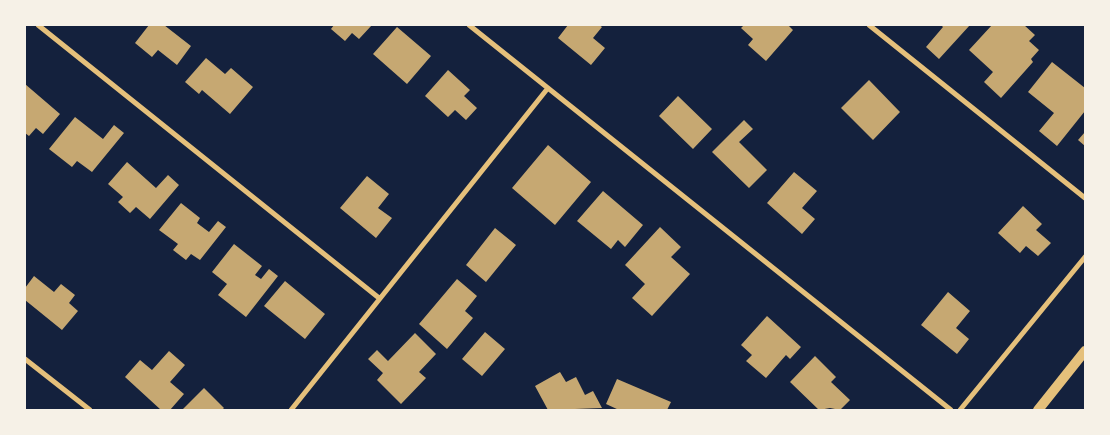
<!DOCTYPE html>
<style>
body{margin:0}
#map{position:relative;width:1110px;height:435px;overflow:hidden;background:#14213d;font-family:Inter,sans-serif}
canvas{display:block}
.frame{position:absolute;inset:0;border:26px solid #f6f1e7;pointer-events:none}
</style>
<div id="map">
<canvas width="1110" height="435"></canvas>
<div class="frame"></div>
</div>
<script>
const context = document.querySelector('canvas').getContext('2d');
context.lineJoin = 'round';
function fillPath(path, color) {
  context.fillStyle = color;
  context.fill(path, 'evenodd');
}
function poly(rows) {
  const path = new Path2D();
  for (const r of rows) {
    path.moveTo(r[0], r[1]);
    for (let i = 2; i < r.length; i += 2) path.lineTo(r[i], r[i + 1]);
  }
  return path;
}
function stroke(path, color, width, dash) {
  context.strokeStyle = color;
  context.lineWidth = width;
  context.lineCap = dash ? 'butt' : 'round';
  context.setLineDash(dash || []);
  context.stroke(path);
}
fillPath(poly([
 [149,25,164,25,191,46,177,65,158,50,152,57,135,43],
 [334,25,372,25,359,39,352,33,345,41,331,29],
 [568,25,599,25,602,27,593,38,605,48,591,65,558,38],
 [744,25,788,25,793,30,766,61,748,45,753,39,741,28],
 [941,25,970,25,939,59,926,47,943,27],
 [992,25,1024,25,1035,35,1029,41,1039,50,1031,59,1033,62,1001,98,984,82,993,72,969,50],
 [397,27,431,56,407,84,373,54],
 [206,58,225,74,231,68,253,87,230,114,202,90,199,94,185,82],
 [1052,62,1085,88,1085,111,1057,146,1039,131,1054,113,1028,92],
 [448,70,470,90,464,96,477,108,466,120,455,110,448,117,425,96],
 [869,80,900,112,873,140,841,108],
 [25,84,60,114,43,134,36,128,29,136,25,133],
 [678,96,712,129,693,149,659,116],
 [75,117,103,139,114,125,124,133,92,172,77,161,72,167,49,149],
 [744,120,753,129,739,142,767,170,749,188,712,152],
 [1085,132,1085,146,1078,140],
 [548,145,591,182,555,225,512,188],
 [127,162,156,188,168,175,179,185,150,219,136,207,130,213,118,202,123,197,108,184],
 [794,172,817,191,802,208,815,219,802,234,767,203],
 [367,176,389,194,378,208,392,218,376,238,340,208],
 [603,191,643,225,625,247,618,240,611,249,577,221],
 [181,203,200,218,197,223,209,232,218,221,226,227,200,260,191,254,186,260,173,250,178,244,159,230],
 [1023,206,1042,224,1036,230,1051,243,1038,256,1026,246,1020,253,998,233],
 [660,227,681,247,671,257,690,274,652,316,632,298,645,284,625,265],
 [495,228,516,245,486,282,466,265],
 [234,244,262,266,255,275,261,279,269,269,278,276,246,317,218,295,227,284,212,272],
 [34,276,54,292,61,284,75,295,69,303,78,311,62,330,25,300,25,288],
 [457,279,477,296,465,311,473,318,447,349,419,324],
 [285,281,325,314,305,339,264,306],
 [948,292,970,311,956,328,969,339,957,354,921,325],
 [767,316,801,347,790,359,786,355,766,378,746,361,752,355,741,345],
 [485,332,505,349,482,376,462,359],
 [415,333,436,354,419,372,426,378,401,404,377,380,383,373,368,359,377,350,388,361],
 [169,351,185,365,170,382,184,394,170,410,161,410,125,377,140,360,152,370],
 [815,356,836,377,831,382,850,400,840,410,830,408,819,410,790,382],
 [560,372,566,382,576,377,585,395,593,391,602,408,548,410,535,386],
 [617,379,671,402,667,410,619,410,606,404],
 [204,388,224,408,222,410,182,410]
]), '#c6a872');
stroke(poly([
 [38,25,379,298],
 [469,25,951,410],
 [869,25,1085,198],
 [25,359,90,410],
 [291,410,548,88],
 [960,410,1085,257]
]), '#e5c07b', 5);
stroke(poly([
 [1038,410,1085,351]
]), '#e5c07b', 10);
</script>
